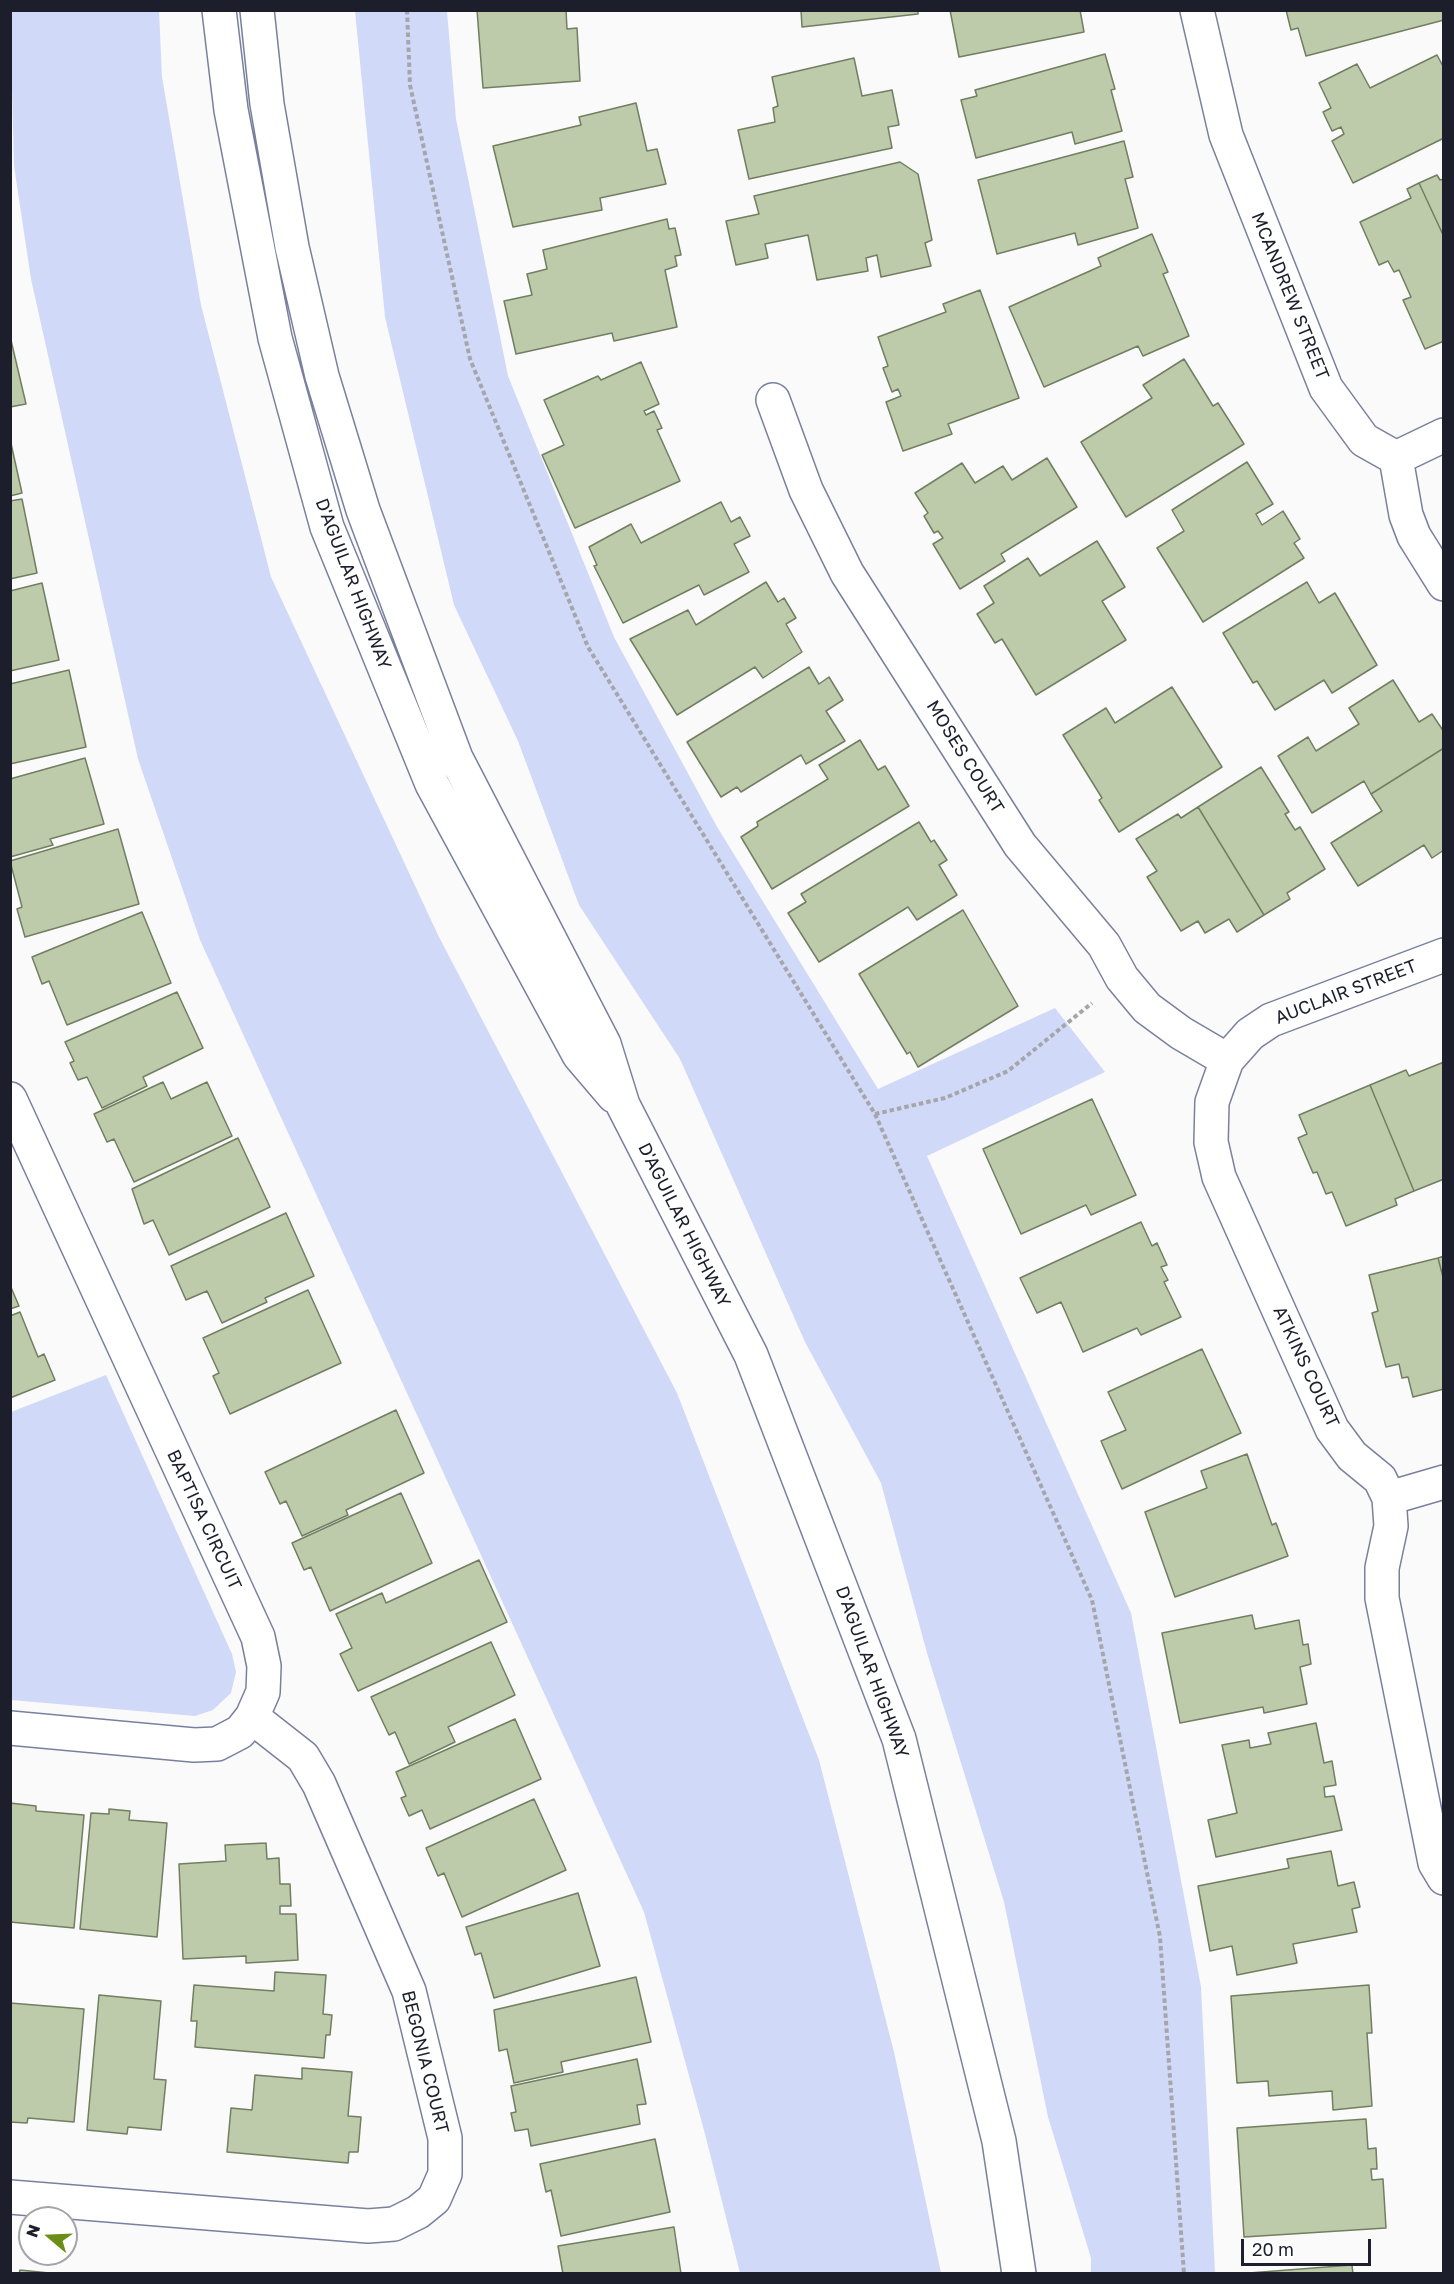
<!DOCTYPE html>
<style>
body{margin:0}
#map{position:relative;width:1454px;height:2284px;overflow:hidden;background:#fafafa;font-family:"Golos Text",sans-serif}
canvas{display:block}
.frame{position:absolute;inset:0;border:12px solid #1c1f2b;pointer-events:none}
.north{position:absolute;left:18px;top:2206px;width:60px;height:60px;box-sizing:border-box;background:#fff;border:2px solid #a4a5aa;border-radius:50%;rotate:289deg;font-size:16px;font-weight:700;line-height:24px;text-align:center;color:#1c1f2b}
.north::after{content:'';display:block;margin:auto;width:21px;height:27px;background:#6b8e17;clip-path:polygon(50% 0,100% 100%,50% 72%,0 100%)}
.scale{position:absolute;left:1241px;top:2239px;width:130px;height:27px;box-sizing:border-box;border:3px solid #1c1f2b;border-top:0;padding-left:8px;font-size:18px;line-height:21px;white-space:nowrap;color:#1c1f2b;-webkit-text-stroke:4px #fff;paint-order:stroke}
</style>
<div id="map">
<canvas width="1454" height="2284"></canvas>
<div class="frame"></div>
<div class="north">N</div>
<div class="scale">20 m</div>
</div>
<script>
const context = document.querySelector('canvas').getContext('2d');
context.lineJoin = 'round';
function fillPath(path, color) {
  context.fillStyle = color;
  context.fill(path, 'evenodd');
}
function poly(rows) {
  const path = new Path2D();
  for (const r of rows) {
    path.moveTo(r[0], r[1]);
    for (let i = 2; i < r.length; i += 2) path.lineTo(r[i], r[i + 1]);
  }
  return path;
}
function stroke(path, color, width, dash) {
  context.strokeStyle = color;
  context.lineWidth = width;
  context.lineCap = dash ? 'butt' : 'round';
  context.setLineDash(dash || []);
  context.stroke(path);
}
function drawText(font, color, halo, rows, align = 'center') {
  context.font = font + ' "Golos Text",sans-serif';
  context.lineWidth = 4.5;
  context.setLineDash([]);
  context.textBaseline = 'middle';
  context.strokeStyle = halo;
  context.fillStyle = color;
  for (const [text, x, y, turn = 0] of rows) {
    context.save();
    context.translate(x, y);
    context.rotate((+turn || 0) * Math.PI / 180);
    context.textAlign = isNaN(turn) ? turn : align;
    if (halo) context.strokeText(text, 0, 0);
    context.fillText(text, 0, 0);
    context.restore();
  }
}
fillPath(poly([
 [10,11,159,11,162,77,201,305,271,577,438,935,677,1393,819,1760,894,2052,941,2273,740,2273,705,2134,644,1912,200,940,138,759,31,279,14,166],
 [355,11,447,11,456,119,508,376,614,637,716,825,878,1089,1055,1008,1105,1072,927,1156,1131,1613,1201,1987,1215,2273,1091,2273,1091,2258,1048,2117,1004,1902,927,1653,881,1483,805,1342,680,1059,579,905,518,741,454,605,385,317],
 [106,1375,232,1654,236,1672,231,1693,213,1710,195,1716,11,1700,11,1412]
]), '#d1d9f8');
const building = poly([
 [477,10,566,10,567,29,577,28,580,81,483,88,477,10],
 [801,10,918,10,918,14,802,27,801,10],
 [950,10,1080,10,1084,32,959,57,950,10],
 [1286,10,1444,10,1444,20,1306,56,1298,28,1291,30,1286,10],
 [1105,54,1115,89,1111,90,1122,131,1075,144,1072,132,976,158,961,100,977,96,975,90,1105,54],
 [1437,55,1444,68,1444,138,1353,183,1332,141,1344,134,1341,127,1332,131,1323,112,1331,108,1319,83,1357,64,1370,88,1437,55],
 [854,58,862,96,892,90,899,125,888,127,892,148,749,179,738,130,775,122,773,108,778,106,772,77,854,58],
 [636,103,647,151,657,149,666,184,600,198,602,210,513,227,493,146,581,125,579,117,636,103],
 [1124,141,1133,177,1125,179,1138,228,1078,245,1075,233,997,254,978,180,1124,141],
 [900,162,918,174,932,240,925,243,931,266,881,277,877,255,866,258,868,271,817,280,808,235,765,244,768,258,736,265,726,221,759,214,754,196,900,162],
 [1437,175,1440,180,1444,179,1444,237,1419,183,1437,175],
 [1419,183,1444,237,1444,341,1425,349,1403,300,1411,297,1399,270,1394,272,1388,261,1379,265,1360,222,1411,198,1407,189,1419,183],
 [667,219,669,229,675,228,681,255,675,256,677,266,665,270,677,327,614,341,612,333,516,354,504,301,532,295,527,274,547,269,543,250,667,219],
 [1152,234,1168,272,1163,274,1189,336,1143,356,1138,346,1044,387,1009,307,1101,266,1098,258,1152,234],
 [980,290,1019,398,948,424,952,434,903,451,886,402,901,396,898,389,892,392,883,368,888,366,878,337,946,312,943,304,980,290],
 [10,336,26,404,10,407,10,336],
 [1184,359,1213,406,1218,403,1244,444,1126,517,1081,442,1152,398,1143,385,1184,359],
 [641,362,659,404,644,411,646,415,654,411,662,428,657,430,680,481,575,528,542,455,564,445,544,400,598,376,601,380,641,362],
 [10,439,22,493,10,496,10,439],
 [1047,458,1077,507,1001,554,1005,561,960,589,933,544,943,538,938,531,934,533,924,516,928,513,915,493,962,463,975,483,1003,466,1012,480,1047,458],
 [1247,462,1273,504,1256,514,1262,525,1283,511,1300,539,1294,543,1304,558,1203,622,1157,548,1184,531,1172,510,1247,462],
 [22,499,37,573,10,579,10,501,22,499],
 [721,502,731,522,740,517,750,536,734,544,749,572,704,595,699,585,623,623,594,566,597,565,589,547,631,524,641,543,721,502],
 [1097,541,1125,587,1102,601,1126,640,1036,695,1002,639,995,643,977,614,994,603,984,586,1028,558,1040,576,1097,541],
 [766,582,778,602,784,598,796,618,786,624,802,652,763,678,755,667,677,715,630,639,688,610,696,625,766,582],
 [1307,582,1319,603,1335,593,1377,665,1332,693,1324,680,1275,710,1257,681,1253,683,1223,633,1307,582],
 [42,583,59,660,10,671,10,591,42,583],
 [809,667,819,684,829,677,843,700,826,711,845,741,806,764,801,755,741,792,737,787,721,797,687,742,809,667],
 [69,670,86,747,10,764,10,684,69,670],
 [1393,680,1419,722,1432,714,1444,732,1444,748,1371,794,1364,781,1312,813,1278,756,1308,737,1316,751,1359,724,1349,708,1393,680],
 [1172,687,1222,767,1119,832,1099,800,1102,798,1063,735,1106,708,1115,723,1172,687],
 [860,740,878,770,885,766,909,806,772,889,741,837,758,826,757,822,828,779,819,765,860,740],
 [1444,748,1444,850,1432,858,1424,845,1358,886,1331,843,1382,811,1371,794,1444,748],
 [85,758,104,824,50,839,53,845,10,857,10,779,85,758],
 [1261,767,1289,812,1285,814,1295,830,1300,827,1325,869,1287,893,1290,899,1264,915,1198,807,1261,767],
 [1198,807,1264,915,1237,932,1229,919,1205,933,1198,921,1181,931,1147,877,1157,871,1136,839,1178,814,1181,818,1198,807],
 [919,822,931,842,934,840,947,860,939,865,957,895,917,920,908,907,819,962,788,913,806,902,801,894,919,822],
 [118,829,139,904,25,937,17,909,22,907,10,861,118,829],
 [963,910,1018,1006,918,1067,910,1052,907,1054,859,974,963,910],
 [142,912,171,983,67,1025,49,981,42,984,32,957,142,912],
 [177,992,203,1048,143,1077,147,1086,102,1108,87,1077,78,1080,70,1063,74,1061,65,1042,177,992],
 [1444,1062,1444,1179,1414,1191,1370,1085,1406,1070,1409,1076,1444,1062],
 [163,1082,171,1099,207,1082,232,1136,134,1182,114,1139,107,1142,94,1114,163,1082],
 [1370,1085,1414,1191,1395,1199,1397,1205,1346,1226,1332,1192,1326,1194,1317,1172,1313,1173,1298,1138,1307,1134,1299,1115,1370,1085],
 [1092,1099,1136,1195,1091,1215,1086,1205,1021,1234,983,1149,1092,1099],
 [238,1138,270,1207,169,1255,153,1220,144,1224,132,1189,238,1138],
 [286,1213,314,1276,265,1298,267,1302,222,1323,207,1291,186,1300,171,1266,286,1213],
 [1141,1222,1152,1246,1157,1243,1167,1265,1161,1267,1168,1280,1164,1282,1181,1317,1141,1335,1137,1328,1083,1352,1061,1302,1037,1313,1020,1278,1141,1222],
 [1444,1256,1444,1281,1438,1258,1444,1256],
 [1438,1258,1444,1281,1444,1389,1413,1397,1408,1377,1402,1378,1399,1364,1386,1367,1372,1313,1378,1311,1369,1275,1438,1258],
 [10,1285,19,1306,10,1309,10,1285],
 [308,1290,341,1363,230,1414,213,1376,219,1373,203,1338,308,1290],
 [20,1312,38,1357,44,1354,55,1380,10,1398,10,1316,20,1312],
 [1202,1349,1241,1433,1122,1489,1101,1441,1126,1430,1108,1392,1202,1349],
 [396,1410,424,1473,346,1510,348,1515,302,1536,286,1501,280,1504,265,1472,396,1410],
 [1247,1454,1272,1525,1276,1523,1288,1556,1175,1597,1145,1512,1207,1488,1201,1471,1247,1454],
 [401,1493,432,1563,330,1611,311,1567,304,1570,292,1543,401,1493],
 [479,1560,507,1622,358,1691,340,1654,352,1648,336,1614,382,1593,386,1603,479,1560],
 [1252,1615,1255,1629,1299,1620,1303,1645,1308,1644,1311,1664,1300,1667,1307,1704,1264,1713,1263,1707,1180,1723,1162,1633,1252,1615],
 [491,1642,515,1695,448,1727,455,1742,409,1764,395,1732,389,1735,371,1697,491,1642],
 [515,1719,541,1779,430,1829,422,1810,409,1816,401,1798,406,1796,396,1772,515,1719],
 [1316,1723,1324,1763,1332,1761,1336,1785,1324,1787,1325,1797,1334,1796,1342,1830,1216,1857,1208,1820,1237,1813,1222,1745,1249,1740,1250,1748,1271,1744,1268,1733,1316,1723],
 [534,1799,566,1870,462,1917,444,1873,438,1876,426,1848,534,1799],
 [10,1803,36,1806,36,1811,84,1815,74,1928,10,1922,10,1803],
 [109,1809,130,1811,129,1820,167,1823,157,1937,80,1929,91,1813,109,1814,109,1809],
 [266,1843,267,1859,279,1858,280,1884,290,1884,291,1906,280,1906,280,1914,296,1914,298,1960,246,1963,246,1956,183,1959,179,1864,226,1861,225,1845,266,1843],
 [1331,1851,1338,1886,1354,1882,1360,1907,1352,1909,1357,1932,1293,1944,1297,1963,1237,1975,1232,1946,1210,1951,1198,1886,1289,1868,1287,1859,1331,1851],
 [578,1893,600,1966,494,1998,481,1953,475,1955,466,1927,578,1893],
 [275,1972,326,1975,323,2014,332,2015,330,2035,326,2035,324,2058,195,2047,197,2021,191,2021,194,1985,274,1991,275,1972],
 [636,1977,651,2042,561,2062,563,2072,514,2083,507,2049,499,2051,494,2010,636,1977],
 [1369,1985,1372,2033,1367,2033,1372,2106,1333,2110,1332,2091,1269,2096,1268,2081,1237,2083,1231,1996,1369,1985],
 [99,1995,161,2001,154,2079,166,2080,161,2130,128,2127,127,2134,87,2130,99,1995],
 [10,2003,84,2009,74,2122,28,2118,27,2123,10,2122,10,2003],
 [637,2059,646,2104,637,2105,640,2124,531,2146,528,2129,515,2131,511,2113,516,2112,511,2086,637,2059],
 [302,2068,352,2072,348,2116,361,2117,358,2152,349,2152,348,2163,227,2152,231,2108,252,2110,255,2075,302,2079,302,2068],
 [1366,2119,1368,2149,1376,2148,1377,2169,1371,2169,1372,2180,1383,2179,1386,2228,1244,2237,1237,2128,1366,2119],
 [655,2139,670,2212,561,2236,551,2190,546,2192,540,2164,655,2139],
 [674,2227,681,2274,563,2274,558,2246,674,2227],
 [1352,2265,1353,2274,1236,2274,1352,2265],
 [20,2270,49,2273,49,2274,19,2274,20,2270]
]);
fillPath(building, '#bdcbab');
stroke(building, '#727e61', 1.5);
const minor = poly([
 [1197,10,1226,135,1326,388,1364,440,1396,458,1406,515,1414,536,1444,584],
 [773,400,806,490,847,573,1020,845,1104,945,1122,978,1147,1008,1181,1033,1227,1060],
 [1396,458,1444,435],
 [1444,955,1271,1020,1250,1034,1227,1060,1212,1102,1211,1142,1219,1177,1332,1429,1352,1456,1380,1479,1389,1498,1391,1526,1382,1568,1382,1598,1435,1863,1444,1878],
 [10,1099,258,1637,264,1666,263,1692,252,1717,240,1732,217,1744,194,1745,10,1728],
 [1389,1498,1444,1482],
 [10,2197,368,2226,394,2224,418,2212,434,2199,445,2174,445,2138,409,1991,319,1784,303,1757,252,1717]
]);
const highway = poly([
 [219,10,231,110,275,338,327,527,432,784,579,1055,614,1096],
 [257,10,267,104,292,247,322,376,363,510,456,758,604,1044,623,1105,751,1355,899,1739,999,2141,1019,2274]
]);
stroke(minor, '#79809d', 36);
stroke(highway, '#79809d', 36);
stroke(poly([
 [407,10,410,85,470,359,588,647,875,1114,1092,1600,1160,1937,1184,2274],
 [875,1114,945,1098,1008,1071,1092,1003]
]), '#a5a6ab', 4, [4.5, 3]);
stroke(minor, '#fff', 33);
stroke(highway, '#fff', 33);
drawText('18px', '#1c1f2b', '#fff', [
 ["MCANDREW STREET",1290,296,68],
 ["D'AGUILAR HIGHWAY",353,584,69],
 ["MOSES COURT",965,757,58],
 ["AUCLAIR STREET",1346,992,-21],
 ["D'AGUILAR HIGHWAY",684,1225,63],
 ["ATKINS COURT",1306,1367,65],
 ["BAPTISA CIRCUIT",204,1520,65],
 ["D'AGUILAR HIGHWAY",872,1672,70],
 ["BEGONIA COURT",425,2062,76]
]);
</script>
